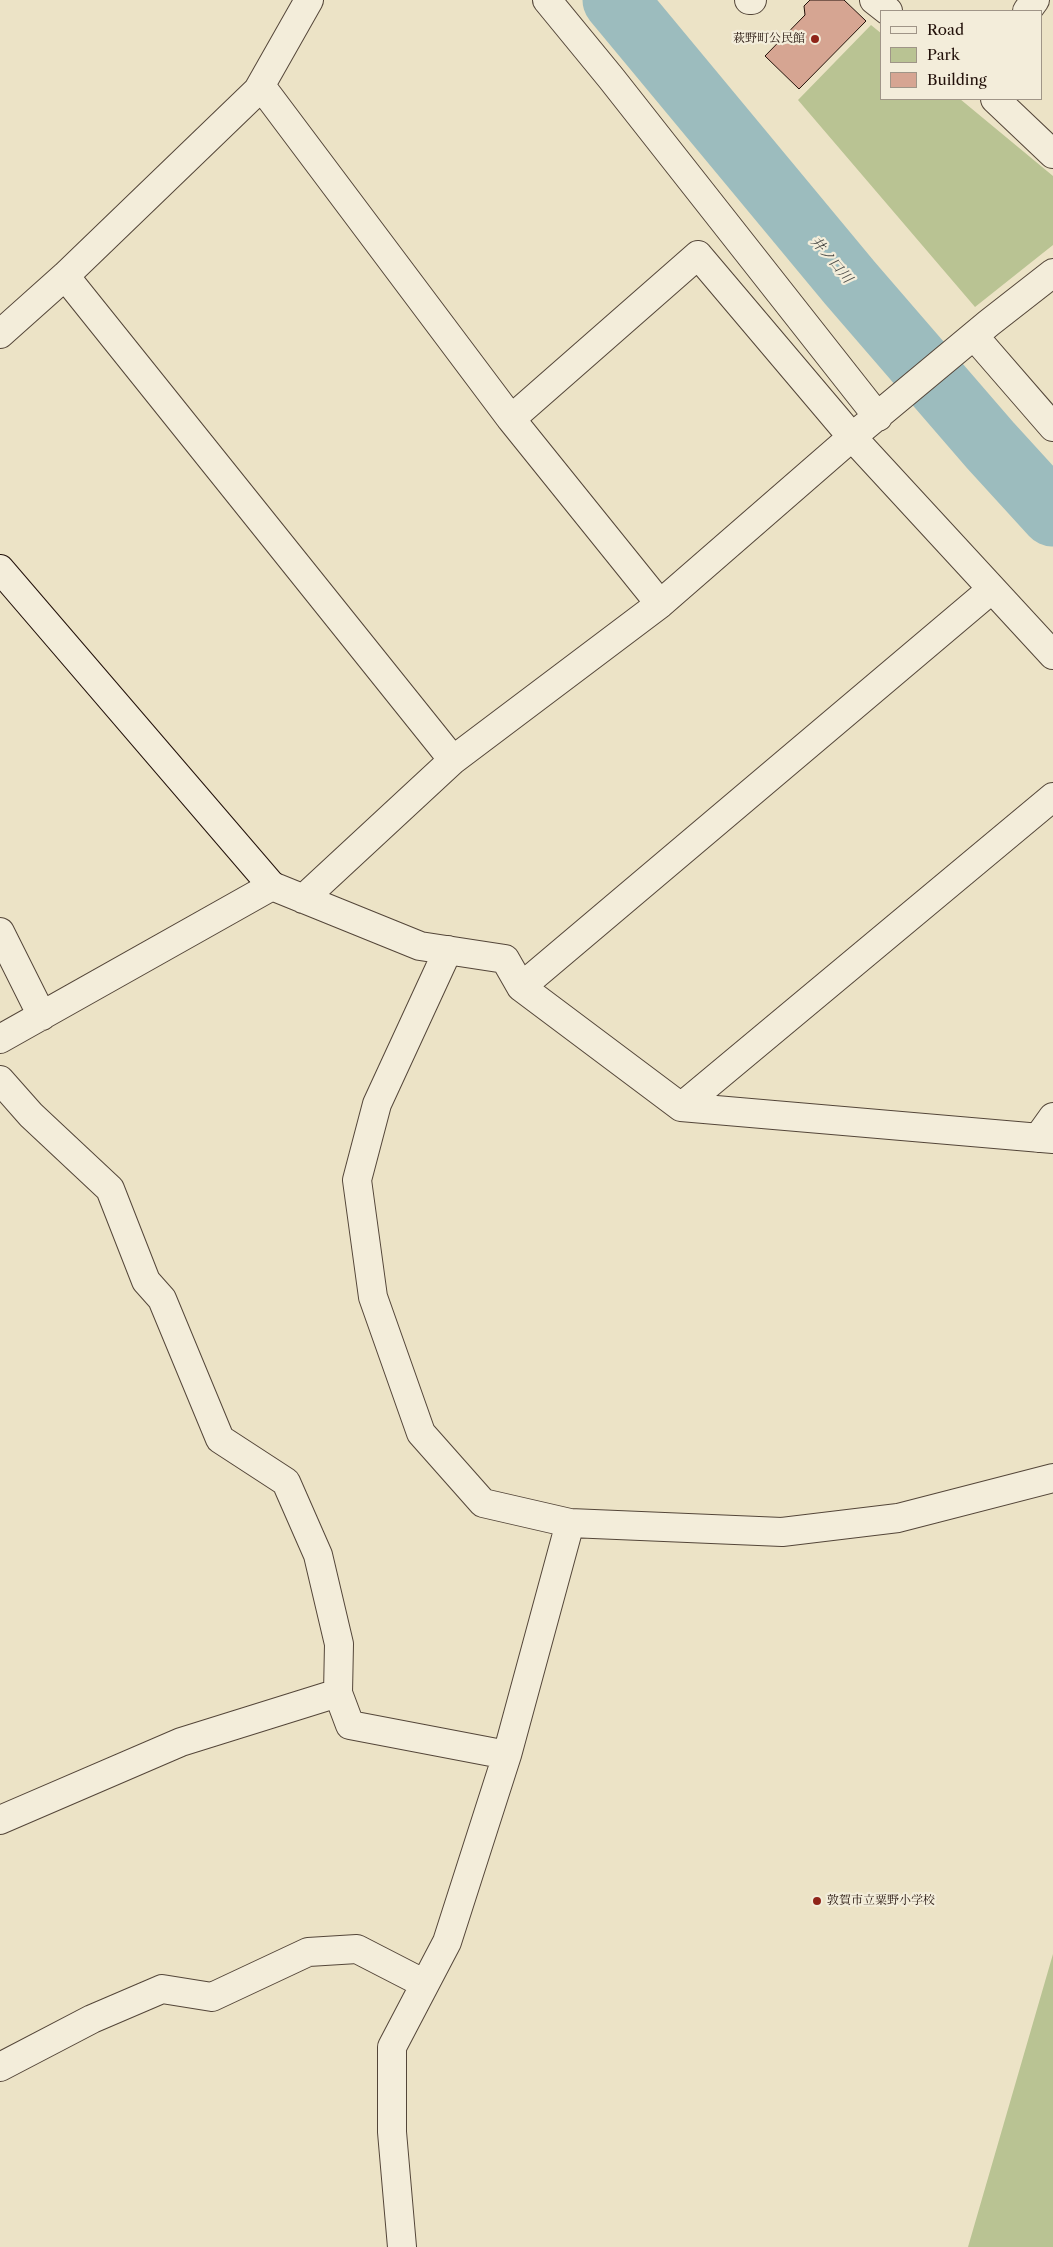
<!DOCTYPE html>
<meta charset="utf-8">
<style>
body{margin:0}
#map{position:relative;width:1053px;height:2247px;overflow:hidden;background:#ece3c6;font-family:"Libre Caslon Text",serif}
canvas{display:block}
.legend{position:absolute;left:880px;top:10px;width:162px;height:90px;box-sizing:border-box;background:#f3edda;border:1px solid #9f9587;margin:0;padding:6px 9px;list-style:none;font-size:15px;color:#22110a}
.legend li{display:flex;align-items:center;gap:10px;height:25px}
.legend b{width:25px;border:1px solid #9f9587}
</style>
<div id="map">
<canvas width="1053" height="2247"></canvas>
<ul class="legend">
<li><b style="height:6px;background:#f3edda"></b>Road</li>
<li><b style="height:14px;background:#b9c393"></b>Park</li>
<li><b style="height:14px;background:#d6a592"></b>Building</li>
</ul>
</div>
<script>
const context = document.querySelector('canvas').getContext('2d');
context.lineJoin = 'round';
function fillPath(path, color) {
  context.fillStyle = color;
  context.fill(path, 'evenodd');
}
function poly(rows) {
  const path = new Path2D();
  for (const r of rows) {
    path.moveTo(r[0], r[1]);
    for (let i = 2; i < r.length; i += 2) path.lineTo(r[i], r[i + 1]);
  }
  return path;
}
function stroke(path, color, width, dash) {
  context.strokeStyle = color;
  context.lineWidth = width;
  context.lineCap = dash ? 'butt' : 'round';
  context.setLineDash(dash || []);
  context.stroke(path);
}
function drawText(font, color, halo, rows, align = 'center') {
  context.font = font + ' "Libre Caslon Text","Noto Serif JP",serif';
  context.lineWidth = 4.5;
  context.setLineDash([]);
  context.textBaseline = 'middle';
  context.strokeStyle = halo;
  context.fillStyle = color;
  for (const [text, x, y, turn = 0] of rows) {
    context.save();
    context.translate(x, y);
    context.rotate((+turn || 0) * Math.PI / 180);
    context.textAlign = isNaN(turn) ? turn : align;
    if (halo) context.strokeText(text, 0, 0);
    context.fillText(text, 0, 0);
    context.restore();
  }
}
fillPath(poly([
 [871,25,882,34,882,99,960,99,1053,176,1053,245,975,307,798,100],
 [1053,1954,1053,2247,968,2247]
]), '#b9c393');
stroke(poly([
 [615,0,850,283,990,445,1053,514]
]), '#9cbcbe', 65);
const building = poly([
 [810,0,844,0,866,21,799,89,765,56,805,15,804,6,810,0]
]);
fillPath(building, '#d6a592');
stroke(building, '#22110a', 1);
const street = poly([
 [547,0,611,78,878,417],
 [749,0,752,0],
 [874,0,888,11],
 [1027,11,1035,0],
 [261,86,511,419,660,604],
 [995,99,1053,154],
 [65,276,453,760],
 [0,334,65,276,258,90,309,0],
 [974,336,1053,427],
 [511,419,698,255,852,437,1053,655],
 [303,899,453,760,660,604,852,437,989,323,1053,273],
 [0,932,42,1016],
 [448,950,377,1104,357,1180,373,1297,421,1433,483,1503,570,1523,782,1532,898,1518,1053,1478],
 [521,987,992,589],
 [0,1039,272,886,420,946,505,959,521,987,681,1107,1053,1139],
 [0,1080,31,1115,110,1189,146,1281,162,1299,220,1439,286,1482,318,1555,339,1644,338,1693,350,1725,507,1755],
 [681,1107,1053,797],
 [1038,1138,1053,1117],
 [0,1820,181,1742,338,1693],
 [0,2067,92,2019,162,1989,212,1997,308,1952,357,1949,425,1984],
 [402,2247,392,2132,392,2047,447,1942,507,1755,570,1523]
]);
const secondary = poly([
 [0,569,272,886]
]);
stroke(street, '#544639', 30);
stroke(secondary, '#22110a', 30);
stroke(street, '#f3edda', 28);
stroke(secondary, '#f3edda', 28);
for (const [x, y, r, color] of [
 [815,39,5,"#8f2418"],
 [817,1901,5,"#8f2418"]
]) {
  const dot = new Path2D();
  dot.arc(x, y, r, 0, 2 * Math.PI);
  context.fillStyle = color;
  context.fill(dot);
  stroke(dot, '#f3edda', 2);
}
drawText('12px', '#22110a', '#f3edda', [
 ["萩野町公民館",805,39],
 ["敦賀市立粟野小学校",827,1901,"left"]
], 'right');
drawText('italic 14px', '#4d4d49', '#f3edda', [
 ["井ノ口川",831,260,50]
]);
</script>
